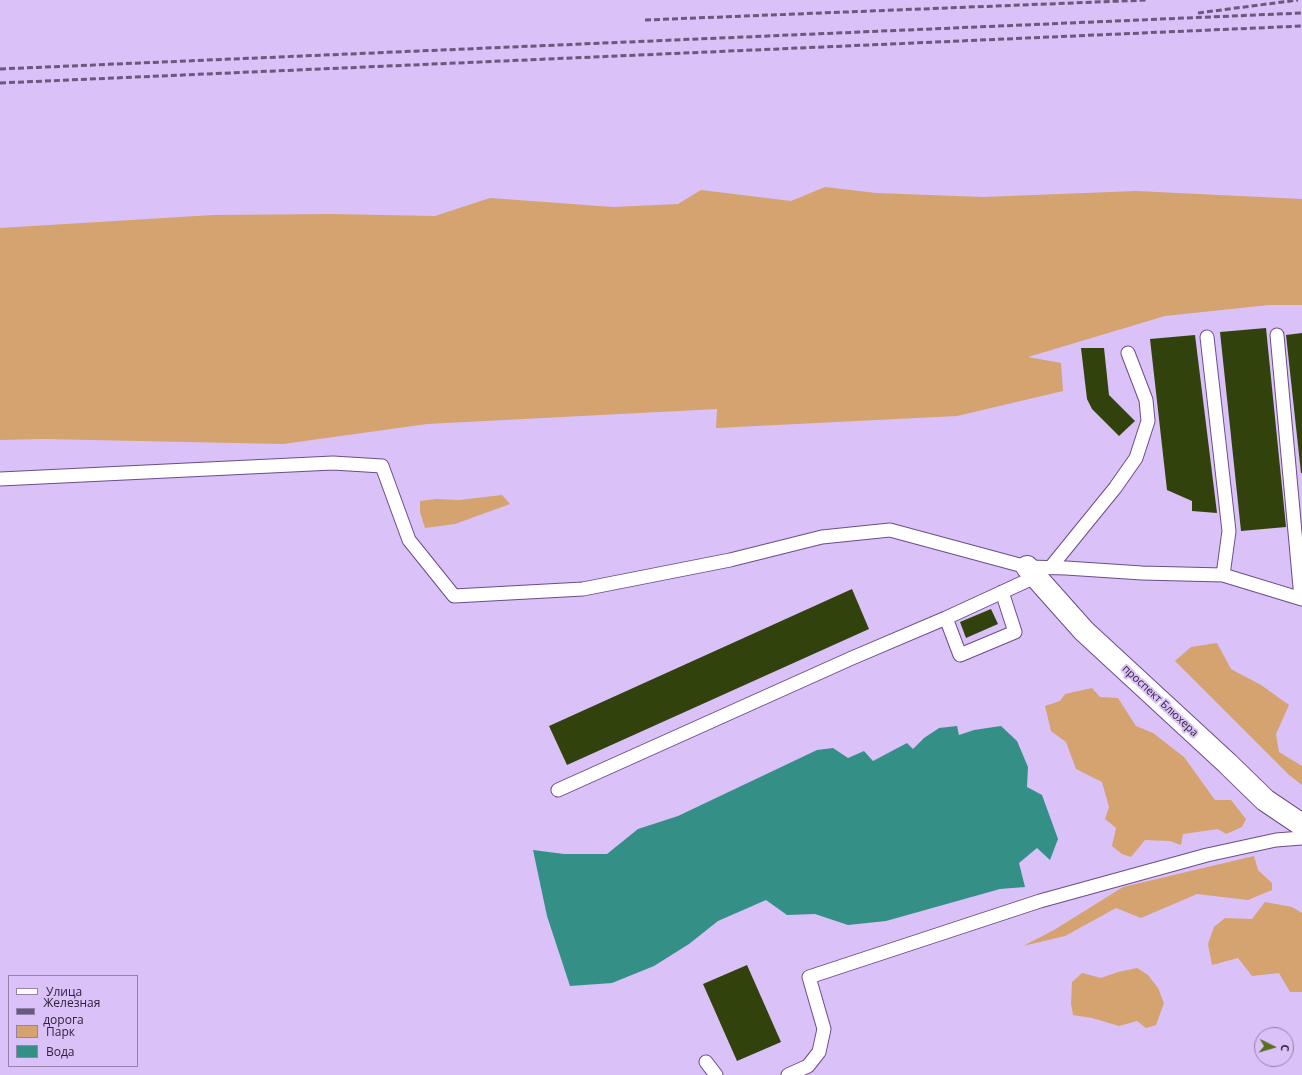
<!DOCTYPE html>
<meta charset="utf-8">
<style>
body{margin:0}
#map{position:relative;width:1302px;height:1075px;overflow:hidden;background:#dac1f7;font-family:"Open Sans",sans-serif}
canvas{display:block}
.legend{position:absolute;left:8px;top:975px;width:130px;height:92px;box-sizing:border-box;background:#dac1f7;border:1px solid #9681ac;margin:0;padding:5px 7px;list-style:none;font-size:12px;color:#2f223c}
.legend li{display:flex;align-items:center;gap:8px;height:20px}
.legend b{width:20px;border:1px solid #9681ac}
.north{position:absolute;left:1254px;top:1027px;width:40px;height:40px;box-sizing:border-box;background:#dac1f7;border:1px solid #9681ac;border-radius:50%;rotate:95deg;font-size:11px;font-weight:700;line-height:16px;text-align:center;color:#2f223c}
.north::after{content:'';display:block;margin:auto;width:14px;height:18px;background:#567023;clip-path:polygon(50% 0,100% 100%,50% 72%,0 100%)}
</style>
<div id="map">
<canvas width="1302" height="1075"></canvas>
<ul class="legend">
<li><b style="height:5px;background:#fff"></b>Улица</li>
<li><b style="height:5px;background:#6b597d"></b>Железная дорога</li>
<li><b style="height:11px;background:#d4a370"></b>Парк</li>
<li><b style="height:11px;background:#349087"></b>Вода</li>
</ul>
<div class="north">С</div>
</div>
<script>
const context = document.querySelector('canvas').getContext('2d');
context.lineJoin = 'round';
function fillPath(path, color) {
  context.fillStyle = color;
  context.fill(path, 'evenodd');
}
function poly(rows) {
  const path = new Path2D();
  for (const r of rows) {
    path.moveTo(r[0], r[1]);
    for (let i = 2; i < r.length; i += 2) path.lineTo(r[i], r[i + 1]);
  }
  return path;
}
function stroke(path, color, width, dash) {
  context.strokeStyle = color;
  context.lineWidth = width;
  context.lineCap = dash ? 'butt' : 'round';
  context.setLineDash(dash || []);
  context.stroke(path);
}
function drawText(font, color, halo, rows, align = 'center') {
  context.font = font + ' "Open Sans",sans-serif';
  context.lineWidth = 4;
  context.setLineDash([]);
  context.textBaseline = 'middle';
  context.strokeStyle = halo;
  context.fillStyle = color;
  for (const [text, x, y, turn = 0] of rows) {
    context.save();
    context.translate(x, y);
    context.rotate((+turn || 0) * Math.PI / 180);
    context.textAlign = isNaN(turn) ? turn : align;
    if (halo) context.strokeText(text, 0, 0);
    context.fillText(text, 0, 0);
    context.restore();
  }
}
fillPath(poly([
 [825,187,876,193,983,197,1136,191,1302,199,1302,305,1269,305,1165,316,1028,357,1061,363,1063,391,957,416,716,428,717,409,427,424,283,444,44,439,0,440,0,228,213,215,331,214,435,216,490,198,613,207,678,204,701,190,791,201],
 [502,495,510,504,455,524,425,528,420,512,420,501,436,499,459,500],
 [1217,643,1231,669,1261,685,1289,705,1276,734,1279,752,1302,766,1302,785,1288,774,1175,661,1191,647],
 [1092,688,1100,697,1118,698,1136,726,1153,733,1184,757,1215,800,1231,800,1246,819,1242,827,1226,834,1218,829,1183,834,1181,845,1170,841,1145,840,1131,857,1122,854,1112,846,1116,828,1105,819,1109,807,1102,782,1076,769,1066,742,1051,731,1045,706,1060,701,1065,694],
 [1254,856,1258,870,1272,883,1272,890,1248,900,1197,894,1141,918,1116,908,1065,936,1023,946,1054,930,1123,887],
 [1265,902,1292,907,1302,913,1302,992,1290,992,1279,973,1252,976,1238,958,1212,965,1208,944,1214,927,1225,918,1252,919],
 [1137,968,1148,975,1158,988,1164,1003,1156,1025,1146,1028,1137,1021,1119,1026,1092,1018,1073,1015,1071,1003,1072,982,1082,973,1101,978,1118,972]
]), '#d4a370');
fillPath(poly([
 [957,726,959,735,974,730,1001,726,1017,741,1028,767,1027,787,1042,795,1058,839,1050,860,1037,848,1019,863,1025,887,1000,889,886,921,848,925,815,914,787,915,766,900,718,921,689,944,654,966,612,983,570,986,547,916,533,850,564,854,607,854,638,829,678,816,817,750,833,748,848,758,864,751,873,761,907,743,913,749,924,738,939,728]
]), '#349087');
fillPath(poly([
 [1266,328,1286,527,1241,531,1220,332],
 [1302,333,1302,473,1301,473,1286,335],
 [1195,335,1217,513,1192,511,1192,501,1167,490,1150,339],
 [1081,348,1104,348,1109,395,1135,421,1119,436,1092,409,1087,399],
 [852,589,869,629,567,765,549,726],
 [991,609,998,624,966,638,960,622],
 [747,965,781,1042,737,1061,703,984]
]), '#31420d');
const service = poly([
 [1277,335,1301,598],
 [1207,337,1229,531,1223,575],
 [0,479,333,463,382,466,409,540,454,596,583,589,730,560,822,537,890,530,1027,567,1066,568,1142,573,1223,575,1302,599],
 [1050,568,1115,488,1136,458,1148,421,1146,400,1128,353],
 [946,618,960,655,1015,632,1002,592],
 [558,790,852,658,946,618,1035,577],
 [706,1062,716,1075],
 [788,1075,808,1066,819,1052,824,1029,809,977,1040,901,1207,855,1276,840,1302,838]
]);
const minor = poly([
 [1027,567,1084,631,1227,763,1265,800,1302,825]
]);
stroke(service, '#6b4d89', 15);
stroke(minor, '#6b4d89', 24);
stroke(service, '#fff', 13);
stroke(minor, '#fff', 22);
stroke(poly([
 [1198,13,1298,0],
 [645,20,1147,0],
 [0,69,1302,13],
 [0,83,1302,26]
]), '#6b597d', 3, [6, 3]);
drawText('11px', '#2f223c', '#dac1f7', [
 ["проспект Блюхера",1160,701,43]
]);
</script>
